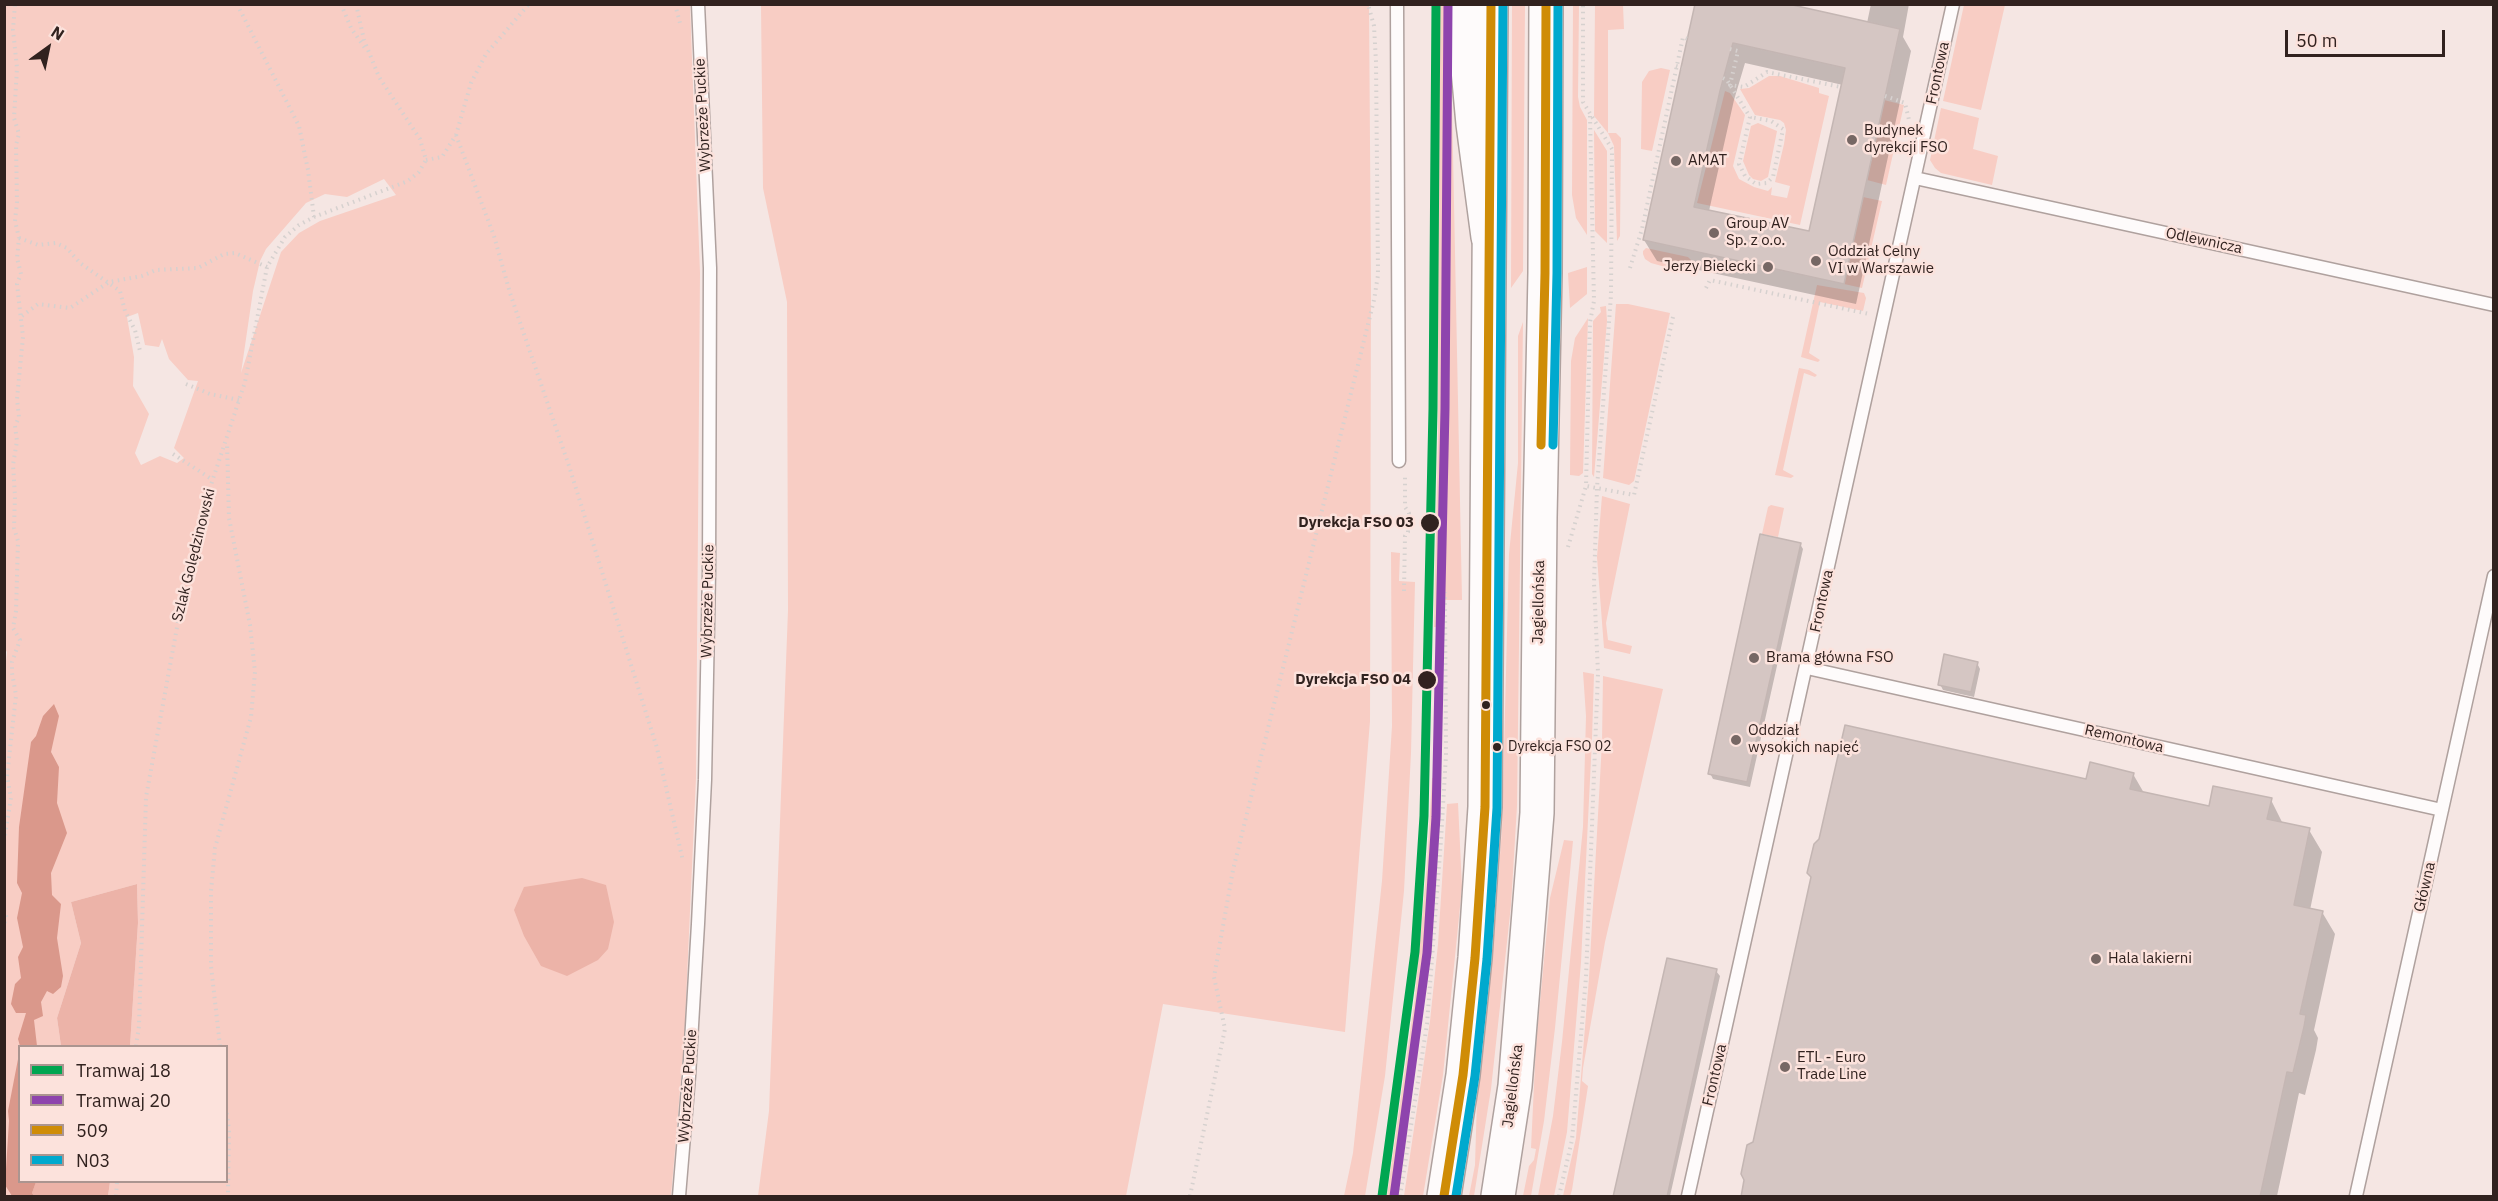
<!DOCTYPE html>
<meta charset="utf-8">
<style>
body{margin:0}
#map{position:relative;width:2498px;height:1201px;overflow:hidden;background:#f5e6e3;font-family:"IBM Plex Sans",sans-serif}
canvas{display:block}
.frame{position:absolute;inset:0;border:6px solid #31221f;pointer-events:none}
.legend{position:absolute;left:18px;top:1045px;width:210px;height:138px;box-sizing:border-box;background:#fce2dc;border:2px solid #ab9590;margin:0;padding:8px 10px;list-style:none;font-size:18px;color:#31221f}
.legend li{display:flex;align-items:center;gap:12px;height:30px}
.legend b{width:30px;border:2px solid #ab9590}
.north{position:absolute;left:18px;top:18px;width:60px;height:60px;-webkit-text-stroke:4px #fce2dc;paint-order:stroke;rotate:33deg;font-size:16px;font-weight:700;line-height:24px;text-align:center;color:#31221f}
.north::after{content:'';display:block;margin:auto;width:21px;height:27px;background:#31221f;clip-path:polygon(50% 0,100% 100%,50% 72%,0 100%)}
.scale{position:absolute;left:2285px;top:30px;width:160px;height:27px;box-sizing:border-box;border:3px solid #31221f;border-top:0;padding-left:8px;font-size:18px;line-height:21px;white-space:nowrap;color:#31221f;-webkit-text-stroke:4px #fce2dc;paint-order:stroke}
</style>
<div id="map">
<canvas width="2498" height="1201"></canvas>
<div class="frame"></div>
<ul class="legend">
<li><b style="height:8px;background:#00a651"></b>Tramwaj 18</li>
<li><b style="height:8px;background:#8e44ad"></b>Tramwaj 20</li>
<li><b style="height:8px;background:#cf8c06"></b>509</li>
<li><b style="height:8px;background:#00a9ce"></b>N03</li>
</ul>
<div class="north">N</div>
<div class="scale">50 m</div>
</div>
<script>
const context = document.querySelector('canvas').getContext('2d');
context.lineJoin = 'round';
function fillPath(path, color) {
  context.fillStyle = color;
  context.fill(path, 'evenodd');
}
function poly(rows) {
  const path = new Path2D();
  for (const r of rows) {
    path.moveTo(r[0], r[1]);
    for (let i = 2; i < r.length; i += 2) path.lineTo(r[i], r[i + 1]);
  }
  return path;
}
function stroke(path, color, width, dash) {
  context.strokeStyle = color;
  context.lineWidth = width;
  context.lineCap = dash ? 'butt' : 'round';
  context.setLineDash(dash || []);
  context.stroke(path);
}
function drawText(font, color, halo, rows, align = 'center') {
  context.font = font + ' "IBM Plex Sans",sans-serif';
  context.lineWidth = 5;
  context.setLineDash([]);
  context.textBaseline = 'middle';
  context.strokeStyle = halo;
  context.fillStyle = color;
  for (const [text, x, y, turn = 0] of rows) {
    context.save();
    context.translate(x, y);
    context.rotate((+turn || 0) * Math.PI / 180);
    context.textAlign = isNaN(turn) ? turn : align;
    if (halo) context.strokeText(text, 0, 0);
    context.fillText(text, 0, 0);
    context.restore();
  }
}
fillPath(poly([
 [1450,4,1462,600,1442,600,1442,627,1434,627,1438,440,1438,5],
 [5,5,690,5,700,273,696,778,684,1044,671,1196,108,1196,110,1182,226,1182,226,1046,130,1046,138,923,137,884,71,902,81,943,57,1018,61,1046,20,1046,20,1182,56,1182,53,1196,5,1196,4,680,7,652,4,647],
 [384,179,396,195,320,221,299,233,281,252,241,373,253,291,260,261,266,249,306,203,325,194,347,197],
 [138,313,145,345,159,347,162,339,169,359,188,380,198,381,174,448,184,458,177,463,160,456,141,465,135,453,149,414,133,386,134,357,127,317],
 [761,5,1369,5,1371,281,1370,721,1345,1032,1163,1004,1126,1196,758,1196,769,1111,788,610,787,302,763,188],
 [1512,5,1525,5,1523,271,1511,288],
 [1573,5,1579,5,1578,97,1580,107,1587,120,1587,235,1576,218,1572,195],
 [1595,5,1623,5,1624,29,1608,30,1608,133,1616,133,1621,138,1620,236,1617,241,1614,146,1608,133,1594,116],
 [1964,5,2005,5,1981,110,1943,101],
 [1661,68,1670,70,1652,151,1641,149,1642,82,1649,71],
 [1769,76,1780,76,1819,88,1819,93,1829,96,1800,225,1697,203,1725,91,1730,93,1745,115,1733,166,1739,179,1754,187,1768,191,1772,187,1771,195,1787,198,1790,186,1775,182,1784,144,1786,130,1784,123,1780,120,1755,115,1740,89,1749,88],
 [1884,100,1904,105,1886,185,1867,180],
 [1941,108,1979,118,1973,149,1998,156,1992,185,1941,173,1935,168,1930,160],
 [1758,123,1777,131,1768,177,1761,181,1753,179,1749,175,1743,161,1751,126],
 [1594,130,1607,151,1607,243,1595,231],
 [1863,197,1882,201,1862,288,1844,284],
 [1646,248,1688,257,1691,260,1692,268,1690,271,1680,271,1651,263,1645,259,1643,254,1643,251],
 [1587,267,1587,294,1570,308,1568,273],
 [1817,285,1864,293,1866,298,1863,311,1820,302,1809,353,1820,360,1818,362,1801,357],
 [1616,304,1628,304,1670,313,1634,481,1629,485,1603,478],
 [1606,306,1607,321,1594,477,1592,474,1593,321,1601,312,1600,307],
 [1588,318,1583,473,1579,476,1570,475,1571,361,1575,338],
 [1523,322,1517,806,1511,905,1491,1089,1474,1196,1469,1196,1475,1165,1477,1099,1492,961,1502,829,1509,554,1518,463,1518,336],
 [1799,368,1809,370,1817,375,1815,377,1804,373,1783,470,1794,476,1791,478,1775,475],
 [1602,496,1630,504,1606,623,1608,640,1632,646,1630,654,1604,648,1597,557],
 [1771,505,1784,508,1778,537,1762,534,1768,507],
 [1391,552,1400,553,1399,581,1415,582,1411,753,1404,891,1385,1076,1365,1196,1344,1196,1353,1153,1382,881,1392,726],
 [1583,672,1594,674,1592,739,1581,962,1567,1132,1554,1196,1538,1196,1553,1116,1562,1042,1583,827,1586,716],
 [1603,676,1663,689,1605,942,1583,1068,1582,1081,1588,1086,1572,1190,1570,1196,1563,1196,1576,1138,1589,978,1602,742],
 [1432,778,1441,778,1434,890,1423,1013,1396,1196,1387,1196,1415,997,1427,863],
 [1458,803,1462,887,1443,1075,1423,1196,1404,1196,1430,1021,1438,944,1447,804],
 [1564,840,1573,841,1555,1028,1544,1121,1531,1196,1523,1196,1529,1166,1534,1160,1536,1149,1531,1148,1536,1044,1550,898]
]), '#f8cdc4');
fillPath(poly([
 [582,878,606,885,614,922,608,949,598,960,567,976,541,966,524,936,514,910,524,887],
 [137,884,138,923,130,1046,61,1046,57,1018,81,943,71,902],
 [36,1182,110,1182,108,1196,34,1196,32,1193]
]), '#ecb3a8');
fillPath(poly([
 [54,704,59,716,51,752,59,767,57,803,67,833,51,873,52,895,61,904,57,938,63,976,61,987,53,994,47,991,41,1002,43,1016,34,1020,37,1046,20,1046,18,1039,26,1013,16,1013,11,1004,15,984,21,978,18,957,23,947,17,918,22,893,17,883,19,827,31,742,36,736,43,716],
 [19,1054,20,1182,36,1182,32,1193,34,1196,12,1196,5,1185,9,1121,8,1111]
]), '#da988b');
fillPath(poly([
 [1696,4,1867,23,1871,4,1909,4,1903,37,1911,51,1856,304,1657,261,1644,240],
 [1745,63,1843,85,1811,233,1709,211,1734,100],
 [1800,544,1803,549,1750,787,1713,779,1710,773],
 [1977,663,1980,669,1974,697,1943,690,1940,684],
 [2133,774,2144,793,2210,808,2271,800,2283,824,2309,830,2322,852,2310,910,2322,912,2335,934,2314,1030,2318,1038,2316,1050,2305,1095,2299,1093,2277,1196,1742,1196,1754,1142,2087,781],
 [1716,971,1720,976,1670,1196,1615,1196]
]), '#0003');
const building = poly([
 [1695,4,1788,4,1900,29,1844,284,1643,240,1695,4],
 [1733,43,1845,68,1809,231,1694,207,1720,91,1733,43],
 [1760,534,1801,543,1747,782,1708,774,1760,534],
 [1944,654,1978,662,1971,692,1938,685,1944,654],
 [1845,725,2086,779,2090,762,2134,773,2130,789,2209,806,2213,786,2272,798,2267,819,2310,828,2294,905,2323,911,2300,1014,2306,1015,2304,1027,2293,1073,2287,1072,2260,1197,1741,1197,1744,1180,1741,1174,1747,1145,1753,1142,1811,877,1807,873,1814,844,1819,839,1845,725],
 [1667,958,1717,969,1667,1197,1613,1197,1667,958]
]);
fillPath(building, '#d5c6c3');
stroke(building, '#c4b6b3', 1.5);
const lane = poly([
 [1397,4,1399,461],
 [1915,178,2494,305],
 [1807,668,2442,810],
 [679,1196,689,1076,698,924,705,780,709,572,710,268,698,4],
 [1688,1196,1953,4],
 [2356,1196,2494,576]
]);
const secondary = poly([
 [1444,1196,1463,1075,1475,958,1485,807,1491,4],
 [1498,1196,1515,1086,1537,813,1540,517,1545,273,1546,4]
]);
const highway = poly([
 [1462,4,1473,124,1488,237]
]);
stroke(lane, '#afa19e', 15);
stroke(secondary, '#afa19e', 36);
stroke(highway, '#afa19e', 36);
stroke(poly([
 [237,4,299,126,308,170,314,217],
 [341,4,351,28,365,48],
 [356,4,364,40,379,77,420,139,426,160],
 [675,4,681,27],
 [1730,49,1738,51,1730,85,1744,87,1767,72,1841,87],
 [1676,66,1682,68],
 [1723,78,1727,80,1750,117,1739,164,1745,176,1756,184,1767,183,1773,177,1783,129,1771,121,1750,117],
 [1885,96,1905,103,1909,120],
 [1590,116,1594,301,1590,322,1586,486,1634,495,1673,317],
 [456,135,494,236,510,293,569,466,657,748,683,861],
 [426,160,442,157,456,135,471,83,486,54,529,4],
 [19,238,38,245,56,243,67,248,80,263,120,291,125,311,135,330,140,351],
 [1630,268,1642,229,1683,37,1688,39],
 [1706,288,1710,280,1869,314],
 [22,316,38,304,70,308,109,282,142,276,156,270,198,268,224,254,235,253,267,267],
 [186,384,210,394,239,400],
 [173,454,213,480],
 [1568,547,1586,486],
 [1404,591,1405,536,1408,532,1409,513,1405,507,1405,474],
 [4,841,11,798,7,776,16,695,12,673,12,662,20,640,13,628,16,611,18,541,14,528,15,496,13,465,17,441,15,426,19,417,17,399,23,337,17,284,21,274,17,258,19,238,15,221,17,202,16,145,19,134,14,118,17,68,13,30,15,4],
 [4,910,7,919,4,923],
 [136,1046,139,1026,146,797,186,578,206,500,245,382,267,267,285,237,299,225,314,217,408,181,419,172,426,160],
 [220,1046,211,966,211,891,215,848,251,717,255,672,250,625,229,518,227,443],
 [226,1107,229,1130,228,1196],
 [116,1196,117,1182],
 [1190,1196,1225,1029,1214,977,1233,870,1374,300,1378,275,1376,62,1374,26,1368,4],
 [1400,1196,1427,1024,1441,840,1446,755,1445,592],
 [1559,1196,1572,1140,1586,977,1598,673,1594,583,1597,488,1611,295,1612,149,1583,102,1583,4]
]), '#d6d1cf', 4, [1.5, 4.5]);
stroke(lane, '#fefbfb', 12);
stroke(secondary, '#fefbfb', 33);
stroke(highway, '#fefbfb', 33);
stroke(poly([
 [1541,445,1545,273,1546,4],
 [1444,1196,1463,1075,1475,958,1485,807,1491,4]
]), '#cf8c06', 9);
stroke(poly([
 [1553,445,1557,273,1558,4],
 [1456,1196,1475,1076,1487,959,1497,808,1503,4]
]), '#00a9ce', 9);
stroke(poly([
 [1382,1196,1415,952,1424,816,1433,409,1436,4]
]), '#00a651', 9);
stroke(poly([
 [1394,1196,1427,953,1436,817,1445,409,1448,4]
]), '#8e44ad', 9);
for (const [x, y, r, color] of [
 [1852,140,6,"#766764"],
 [1676,161,6,"#766764"],
 [1714,233,6,"#766764"],
 [1816,261,6,"#766764"],
 [1768,267,6,"#766764"],
 [1430,523,10,"#31221f"],
 [1754,658,6,"#766764"],
 [1427,680,10,"#31221f"],
 [1486,705,5,"#31221f"],
 [1736,740,6,"#766764"],
 [1497,747,5,"#31221f"],
 [2096,959,6,"#766764"],
 [1785,1067,6,"#766764"]
]) {
  const dot = new Path2D();
  dot.arc(x, y, r, 0, 2 * Math.PI);
  context.fillStyle = color;
  context.fill(dot);
  stroke(dot, '#fce2dc', 2);
}
drawText('14px', '#31221f', '#fce2dc', [
 ["Dyrekcja FSO 02",1508,747]
], 'left');
drawText('15px', '#31221f', '#fce2dc', [
 ["Frontowa",1938,73,-78],
 ["Wybrzeże Puckie",703,115,-93],
 ["Odlewnicza",2204,241,12],
 ["Szlak Golędzinowski",194,555,-76],
 ["Wybrzeże Puckie",708,601,-89],
 ["Frontowa",1822,601,-78],
 ["Jagiellońska",1539,602,-89],
 ["Remontowa",2124,739,13],
 ["Główna",2425,887,-77],
 ["Frontowa",1715,1075,-77],
 ["Wybrzeże Puckie",688,1086,-86],
 ["Jagiellońska",1513,1086,-83]
]);
drawText('15px', '#31221f', '#fce2dc', [
 ["Budynek",1864,131],
 ["dyrekcji FSO",1864,148],
 ["AMAT",1688,161],
 ["Group AV",1726,224],
 ["Sp. z o.o.",1726,241],
 ["Oddział Celny",1828,252],
 ["VI w Warszawie",1828,269],
 ["Jerzy Bielecki",1756,267,"right"],
 ["Brama główna FSO",1766,658],
 ["Oddział",1748,731],
 ["wysokich napięć",1748,748],
 ["Hala lakierni",2108,959],
 ["ETL - Euro",1797,1058],
 ["Trade Line",1797,1075]
], 'left');
drawText('bold 15px', '#31221f', '#fce2dc', [
 ["Dyrekcja FSO 03",1414,523],
 ["Dyrekcja FSO 04",1411,680]
], 'right');
</script>
